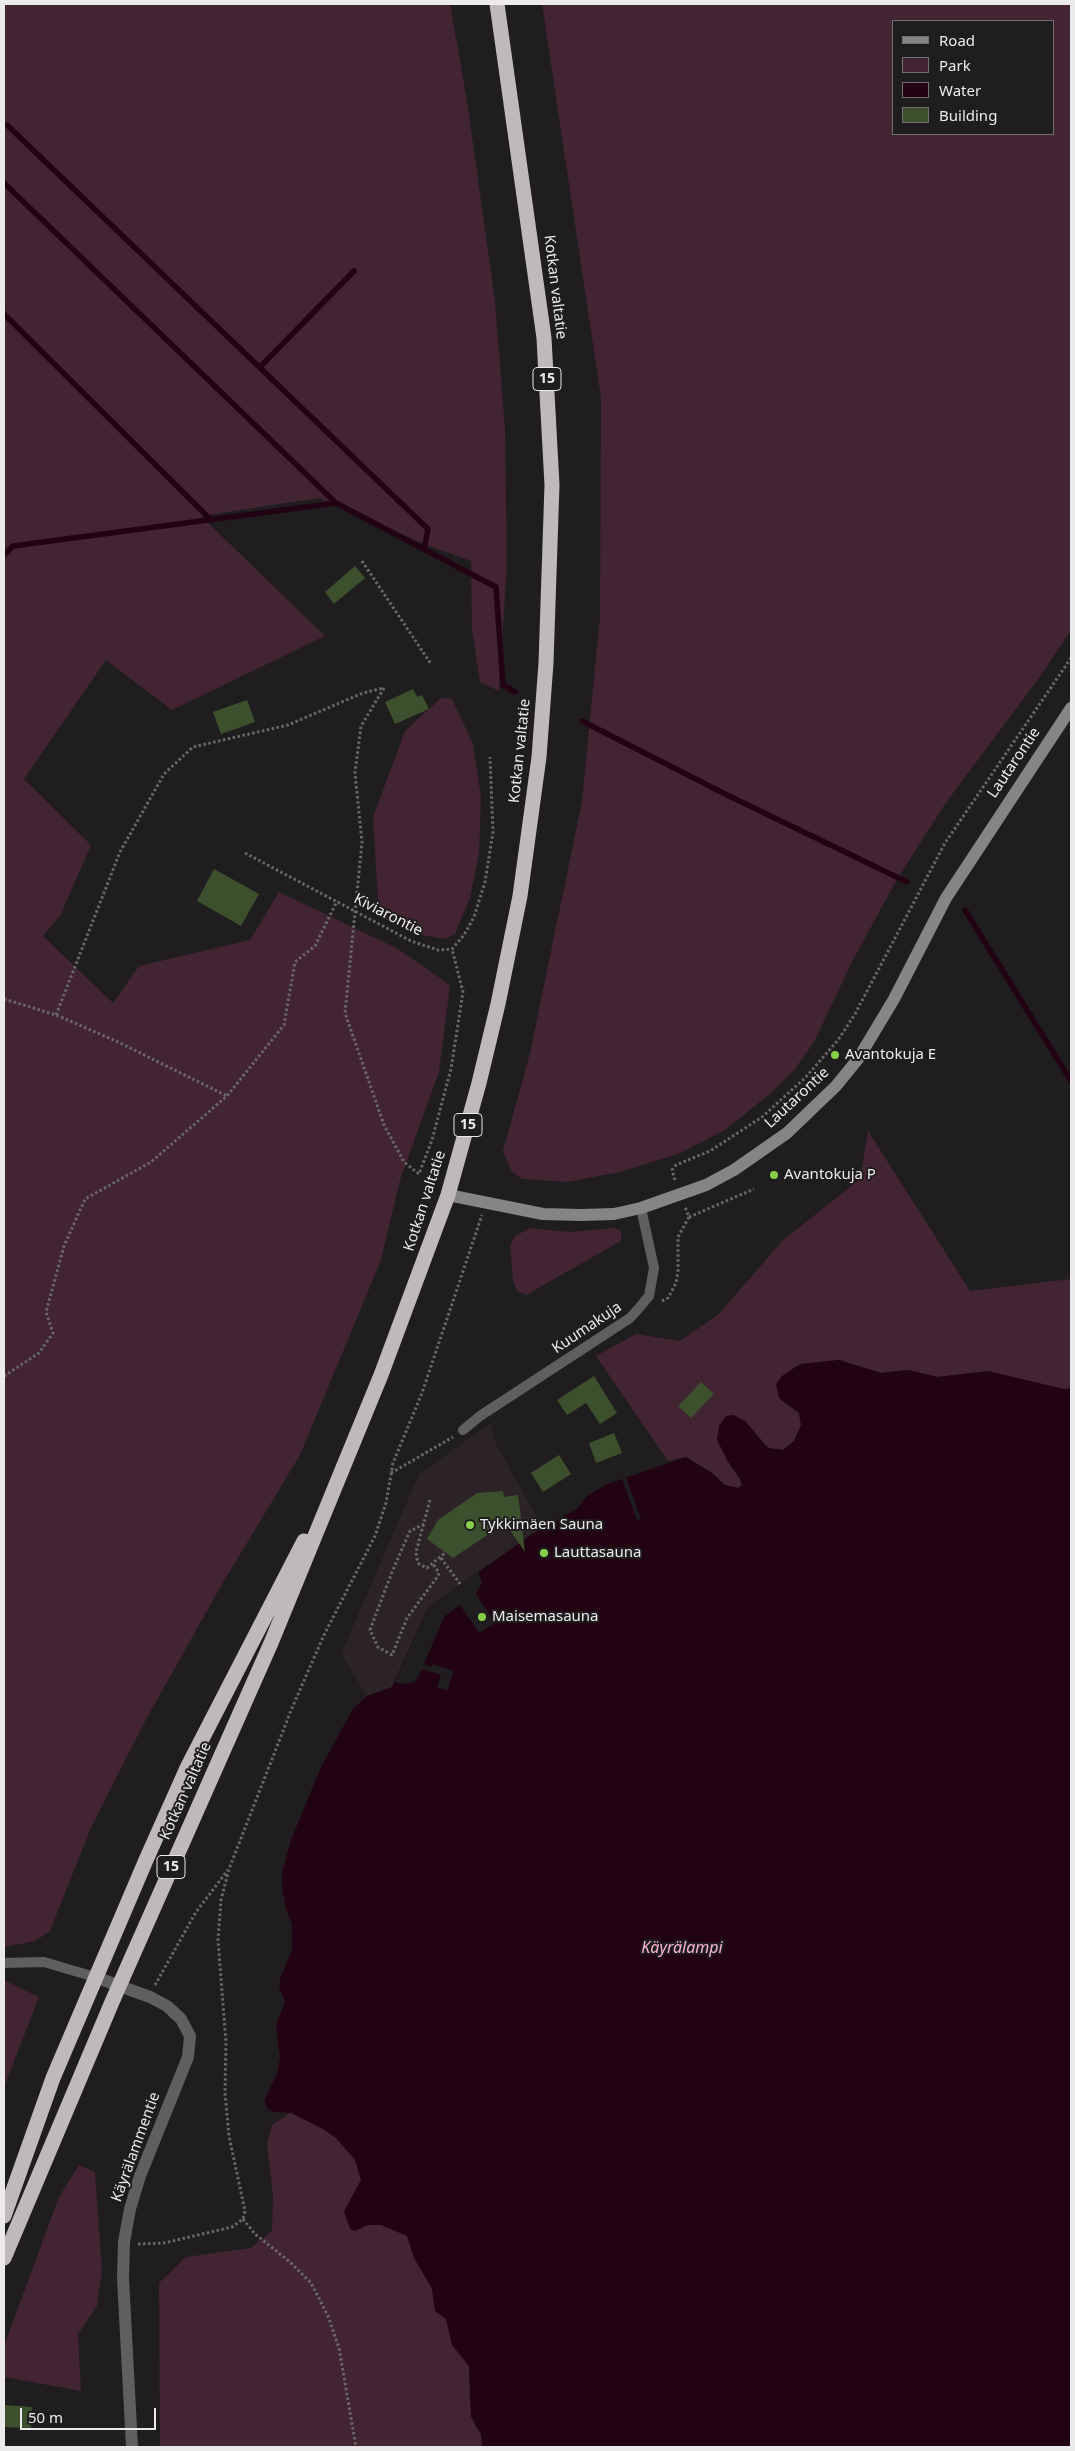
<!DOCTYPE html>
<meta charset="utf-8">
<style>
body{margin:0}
#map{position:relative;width:1075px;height:2451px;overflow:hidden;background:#201d1e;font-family:"Noto Sans",sans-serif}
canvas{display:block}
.frame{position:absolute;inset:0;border:5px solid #eceaeb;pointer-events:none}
.legend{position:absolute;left:892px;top:20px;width:162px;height:115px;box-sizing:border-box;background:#201d1e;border:1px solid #726f70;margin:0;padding:6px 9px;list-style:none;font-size:15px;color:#eceaeb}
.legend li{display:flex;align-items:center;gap:10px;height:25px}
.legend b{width:25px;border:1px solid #726f70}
.scale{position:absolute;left:20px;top:2408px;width:136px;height:22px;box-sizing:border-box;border:2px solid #eceaeb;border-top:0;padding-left:6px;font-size:15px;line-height:18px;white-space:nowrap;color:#eceaeb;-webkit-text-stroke:4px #201d1e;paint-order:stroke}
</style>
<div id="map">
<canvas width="1075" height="2451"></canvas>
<div class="frame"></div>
<ul class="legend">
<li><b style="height:6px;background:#868485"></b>Road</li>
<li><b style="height:14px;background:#422432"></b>Park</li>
<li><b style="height:14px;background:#210313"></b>Water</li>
<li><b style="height:14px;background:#3d502e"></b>Building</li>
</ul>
<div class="scale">50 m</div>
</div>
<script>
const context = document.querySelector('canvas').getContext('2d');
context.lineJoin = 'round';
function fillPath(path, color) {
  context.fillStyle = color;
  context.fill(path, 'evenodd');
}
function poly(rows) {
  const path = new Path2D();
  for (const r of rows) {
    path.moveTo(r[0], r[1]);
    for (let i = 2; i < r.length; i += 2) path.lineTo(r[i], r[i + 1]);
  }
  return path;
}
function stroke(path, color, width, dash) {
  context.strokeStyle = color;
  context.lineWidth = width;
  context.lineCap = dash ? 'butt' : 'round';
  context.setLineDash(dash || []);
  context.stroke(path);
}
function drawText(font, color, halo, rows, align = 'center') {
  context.font = font + ' "Noto Sans",sans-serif';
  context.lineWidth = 4;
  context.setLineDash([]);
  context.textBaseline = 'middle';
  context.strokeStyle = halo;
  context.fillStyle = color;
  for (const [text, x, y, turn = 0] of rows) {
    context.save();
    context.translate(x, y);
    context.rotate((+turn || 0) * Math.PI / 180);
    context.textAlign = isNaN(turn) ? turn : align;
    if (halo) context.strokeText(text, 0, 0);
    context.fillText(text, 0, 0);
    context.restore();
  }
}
fillPath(poly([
 [491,1423,495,1442,543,1528,460,1584,392,1687,367,1696,341,1654,419,1474]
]), '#2c2327');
fillPath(poly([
 [4,4,450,4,467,101,495,301,505,429,507,562,499,691,480,682,472,630,471,561,429,546,319,498,201,516,325,636,172,710,106,660,24,779,91,845,61,914,43,936,113,1003,139,966,250,940,279,892,398,949,450,985,439,1072,400,1180,381,1260,300,1455,221,1586,144,1723,90,1830,50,1931,35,1941,4,1947],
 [542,4,1071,4,1071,630,1039,678,945,804,896,881,852,962,814,1042,794,1070,771,1093,725,1130,678,1154,620,1172,567,1182,522,1179,512,1172,503,1151,530,1053,582,801,600,617,601,398],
 [894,21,1054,21,1054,134,894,134],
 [441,698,452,699,473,744,481,797,479,853,470,898,455,934,444,939,416,934,379,916,373,817,405,731],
 [868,1131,970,1291,1071,1279,1071,1388,1064,1390,988,1371,938,1377,908,1370,881,1373,839,1360,801,1364,792,1368,779,1398,799,1413,801,1425,794,1441,783,1450,768,1448,745,1421,727,1460,740,1479,742,1485,738,1488,725,1485,712,1473,686,1457,668,1461,596,1356,636,1334,680,1341,719,1314,782,1241,860,1179],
 [530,1228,570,1232,614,1228,621,1231,621,1241,526,1295,517,1291,513,1280,510,1246,515,1236],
 [291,1840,469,2366,470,2400,474,2424,483,2439,482,2447,160,2447,159,2283,186,2257,251,2248,272,2231,273,2196,267,2143,272,2125,290,2113,273,2112,267,2108,264,2101,277,2073,280,2058,276,2025,285,2002,279,1987,280,1979,292,1950,292,1924,286,1910,282,1887,282,1872],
 [4,1980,39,1997,4,2087],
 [79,2165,95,2172,102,2271,97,2306,78,2334,81,2391,4,2377,4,2346,59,2197]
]), '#422432');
fillPath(poly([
 [839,1360,881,1373,908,1370,938,1377,988,1371,1064,1389,1071,1388,1071,2447,482,2447,481,2433,471,2417,469,2366,452,2345,446,2319,435,2311,432,2289,414,2258,407,2236,381,2225,368,2225,355,2231,350,2229,344,2211,361,2180,355,2160,336,2138,323,2129,291,2113,273,2112,267,2108,264,2101,277,2073,280,2058,276,2025,285,2002,279,1987,280,1979,292,1950,292,1924,286,1910,282,1887,282,1872,291,1840,321,1767,353,1709,367,1696,392,1687,428,1608,532,1534,577,1509,586,1497,605,1485,686,1457,712,1473,725,1485,738,1488,742,1485,740,1479,727,1460,717,1440,719,1426,726,1416,734,1415,745,1421,768,1448,783,1450,794,1441,801,1425,799,1413,779,1398,776,1384,782,1376,801,1364]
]), '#210313');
fillPath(poly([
 [626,1478,641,1519,637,1520,622,1479],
 [478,1571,482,1583,476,1594,495,1623,479,1633,460,1605,444,1617,424,1664,431,1667,433,1664,454,1671,447,1691,437,1687,441,1675,422,1669,415,1682,402,1684,395,1682,428,1608]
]), '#201d1e');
stroke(poly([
 [7,125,428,529,424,549],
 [4,183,336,503,496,587,503,685,515,692],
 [4,314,210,519],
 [260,367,354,271],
 [4,555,13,546,336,503],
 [582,721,727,795,907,882],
 [965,910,1071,1081]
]), '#210313', 5.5);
fillPath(poly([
 [355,566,365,578,334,604,325,592],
 [413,689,417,697,422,695,429,709,395,724,385,702],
 [247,700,255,722,221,734,213,712],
 [214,869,259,894,241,926,197,901],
 [594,1376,617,1413,600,1424,586,1403,567,1415,557,1400],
 [701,1382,714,1394,691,1418,678,1406],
 [614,1433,622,1453,596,1463,589,1443],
 [559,1455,571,1474,543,1492,531,1473],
 [503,1491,504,1497,518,1495,525,1552,505,1523,453,1558,427,1539,438,1520,477,1493],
 [4,2405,32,2407,31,2428,4,2427]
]), '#3d502e');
stroke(poly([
 [362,561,431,664],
 [384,688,361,726,355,773,362,842,345,1013,384,1125,404,1162,419,1174,432,1140,451,1069,463,992,452,949],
 [245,853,411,941,438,950,452,949,464,935,474,917,485,882,493,832,490,757],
 [4,999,56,1015,118,1042,227,1096],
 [56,1015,120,852,164,774,193,747,288,725,363,693,383,688],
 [830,1050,835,1055],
 [675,1180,672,1170,676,1165,710,1151,762,1117,805,1078,838,1040,855,1014,945,843,1071,658],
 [689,1217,754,1189],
 [662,1301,668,1298,676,1283,678,1271,678,1237,689,1217,685,1207],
 [4,1376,39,1353,53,1333,46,1312,64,1246,85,1199,151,1162,227,1096,284,1025,295,962,315,946,337,901],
 [391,1473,453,1437],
 [430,1500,416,1552,417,1559,419,1564,427,1568,446,1552],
 [424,1524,410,1531,392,1572,370,1630,378,1647,392,1655,407,1618,438,1576,439,1573,433,1564],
 [441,1558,460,1584],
 [155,1985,196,1912,228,1870],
 [243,2219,255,2234,290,2262,311,2283,328,2316,339,2348,356,2447],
 [138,2244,164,2243,232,2227,243,2219,245,2211,229,2136,225,2093,226,2042,218,1940,221,1900,229,1869,292,1708,324,1635,375,1536,386,1503,393,1463,422,1393,482,1215]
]), '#6a6768', 3, [2.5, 2.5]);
stroke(poly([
 [463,1430,480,1416,630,1318,639,1308,649,1296,654,1268,641,1208],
 [4,1963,44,1962,95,1977]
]), '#605f5f', 10);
stroke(poly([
 [95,1977,150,1997,167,2006,181,2019,190,2036,188,2057,140,2176,130,2209,124,2242,123,2278,132,2447]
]), '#605f5f', 12);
stroke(poly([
 [448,1195,543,1214,582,1215,614,1214,641,1208,706,1185,734,1170,787,1133,836,1086,858,1059,894,999,946,898,1071,708]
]), '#868485', 12);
stroke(poly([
 [4,2216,53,2078,146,1860,187,1768,304,1541],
 [4,2258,112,2002,271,1643,381,1375,448,1195,479,1083,498,1004,520,896,539,757,546,663,552,485,544,338,497,4]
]), '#bebabc', 15);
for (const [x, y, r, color] of [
 [835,1055,5,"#88cf49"],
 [774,1175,5,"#88cf49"],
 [470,1525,5,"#88cf49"],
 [544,1553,5,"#88cf49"],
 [482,1617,5,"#88cf49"]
]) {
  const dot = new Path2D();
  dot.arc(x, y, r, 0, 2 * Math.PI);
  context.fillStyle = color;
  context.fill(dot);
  stroke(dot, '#201d1e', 2);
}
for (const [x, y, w] of [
 [547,379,28],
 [468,1125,28],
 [171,1867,28]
]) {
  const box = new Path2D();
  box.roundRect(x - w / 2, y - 11.5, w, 23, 4);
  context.fillStyle = '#201d1e';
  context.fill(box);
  stroke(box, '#eceaeb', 1);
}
drawText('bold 14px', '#eceaeb', null, [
 ["15",547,379],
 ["15",468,1125],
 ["15",171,1867]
]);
drawText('15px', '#eceaeb', '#201d1e', [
 ["Kotkan valtatie",555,287,83],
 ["Kotkan valtatie",520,751,-84],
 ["Lautarontie",1014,763,-56],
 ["Kiviarontie",388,915,27],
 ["Lautarontie",797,1098,-43],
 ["Kotkan valtatie",425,1201,-72],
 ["Kuumakuja",587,1328,-34],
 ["Kotkan valtatie",186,1791,-66],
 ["Käyrälammentie",136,2147,-70]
]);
drawText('15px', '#eceaeb', '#201d1e', [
 ["Avantokuja E",845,1055],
 ["Avantokuja P",784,1175],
 ["Tykkimäen Sauna",480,1525],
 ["Lauttasauna",554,1553],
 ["Maisemasauna",492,1617]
], 'left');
drawText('italic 16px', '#fab5d5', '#201d1e', [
 ["Käyrälampi",682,1948]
]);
</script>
